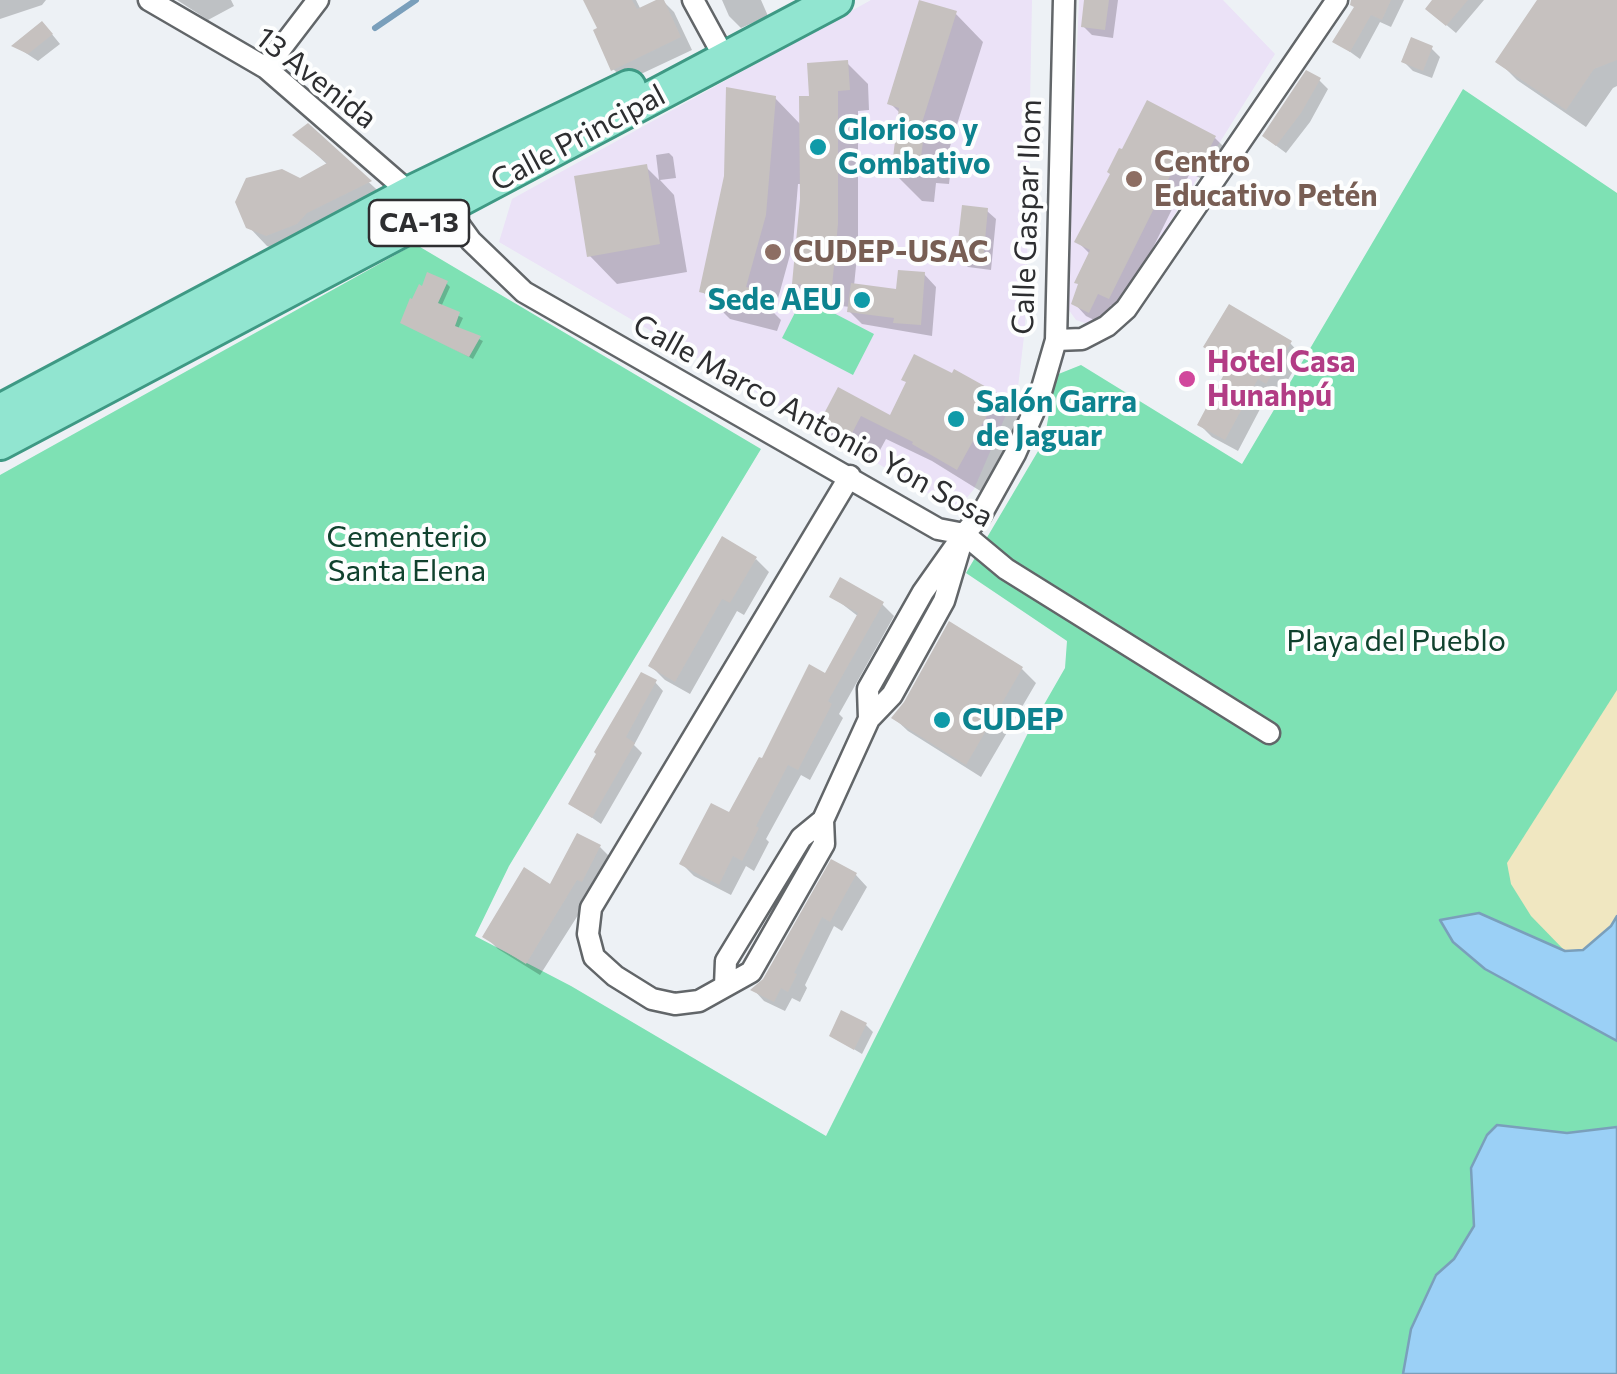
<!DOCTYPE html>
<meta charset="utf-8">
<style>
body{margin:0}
canvas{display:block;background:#edf1f5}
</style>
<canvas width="1617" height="1374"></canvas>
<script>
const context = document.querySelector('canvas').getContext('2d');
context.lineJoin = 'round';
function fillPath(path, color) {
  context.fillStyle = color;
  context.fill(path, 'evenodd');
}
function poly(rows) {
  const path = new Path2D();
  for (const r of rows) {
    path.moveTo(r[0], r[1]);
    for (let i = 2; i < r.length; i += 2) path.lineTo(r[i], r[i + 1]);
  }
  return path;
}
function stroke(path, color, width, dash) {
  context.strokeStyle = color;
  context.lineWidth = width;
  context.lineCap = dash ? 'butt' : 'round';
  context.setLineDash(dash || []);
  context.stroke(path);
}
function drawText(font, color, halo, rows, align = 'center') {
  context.font = font + ' Commissioner,sans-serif';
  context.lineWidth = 8;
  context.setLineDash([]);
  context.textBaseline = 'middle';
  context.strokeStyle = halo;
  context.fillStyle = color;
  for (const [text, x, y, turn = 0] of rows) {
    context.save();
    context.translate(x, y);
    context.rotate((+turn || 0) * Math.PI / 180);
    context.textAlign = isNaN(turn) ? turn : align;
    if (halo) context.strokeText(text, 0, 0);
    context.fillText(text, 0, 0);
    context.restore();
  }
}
fillPath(poly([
 [871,0,1032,0,1027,263,1025,328,1018,387,974,489,957,510,499,242,512,199],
 [1079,0,1223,0,1275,54,1125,294,1104,316,1088,324,1076,320,1066,306]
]), '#ebe2f7');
fillPath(poly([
 [1463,89,1617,193,1617,916,1565,951,1479,913,1440,921,1485,969,1617,1041,1617,1127,1567,1133,1497,1125,1474,1226,1454,1259,1435,1275,1411,1329,1403,1374,0,1374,0,475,415,244,761,449,509,866,475,936,571,986,826,1136,1030,729,1065,668,1067,641,966,573,1044,441,1056,375,1081,365,1242,464],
 [803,297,874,334,853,375,782,338]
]), '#7ee1b4');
fillPath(poly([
 [1617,690,1617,916,1611,926,1583,950,1565,951,1531,916,1511,884,1507,863]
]), '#f0e7c1');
const water = poly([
 [1479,913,1565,951,1583,950,1611,926,1617,916,1617,1041,1485,969,1453,942,1440,920,1479,913],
 [1497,1125,1567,1133,1617,1127,1617,1374,1403,1374,1411,1329,1436,1275,1454,1259,1474,1226,1471,1168,1487,1135,1497,1125]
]);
fillPath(water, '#9bd0f6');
stroke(water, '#7a9fbb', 2.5);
fillPath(poly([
 [0,0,46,0,42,5,0,19],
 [177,0,231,0,234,6,208,20],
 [586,0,636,0,641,10,662,0,674,12,692,50,626,81,613,69,601,29],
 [722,0,761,0,768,16,741,28,729,16],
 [1086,0,1118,0,1113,38,1092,35,1083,26],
 [1361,0,1404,0,1391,27,1380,22,1360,59,1335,41],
 [1435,0,1484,0,1456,33,1437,17],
 [1540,0,1617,0,1617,86,1613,88,1586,127,1517,80,1498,61],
 [955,13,983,42,948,153,952,157,949,184,936,183,934,202,922,201,894,173,901,114,890,103],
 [51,33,60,44,38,61,15,46],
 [1431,48,1440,57,1432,78,1413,71,1404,62],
 [847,63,868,84,869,110,858,111,858,246,854,286,898,292,924,274,936,287,932,336,862,324,850,312,850,307,815,303,794,283,802,184,798,184,793,244,774,313,781,320,777,331,730,319,702,291,775,98,801,125,812,98],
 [1319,80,1328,89,1310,122,1286,153,1274,144],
 [308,126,388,200,286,253,267,246,248,226,300,181,328,165,295,135],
 [1215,138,1227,150,1210,183,1190,173,1122,310,1111,305,1102,324,1086,316,1074,303,1091,255,1077,241,1113,174],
 [669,153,673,157,676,178,660,180,674,195,687,272,617,284,589,255,646,167,659,180,656,155],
 [987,211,996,219,991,270,968,267,959,258],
 [446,283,450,287,441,307,463,318,458,329,483,341,473,359,402,322],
 [1290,343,1302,356,1279,395,1270,390,1238,451,1212,437,1200,425,1231,366,1206,347],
 [839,390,891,418,998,396,1022,420,982,492,932,461,886,439,873,463,845,449,821,425],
 [756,559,769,572,744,615,737,611,690,694,665,680,651,666],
 [833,597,882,604,894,616,839,714,843,718,810,780,801,775,766,839,769,842,754,871,746,866,731,895,694,876,682,864,730,816,826,676,859,617],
 [1022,669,1036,683,981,777,908,731,894,718],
 [655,682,663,691,634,745,642,753,601,824,571,803],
 [600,847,613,860,540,975,498,949,485,936],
 [832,862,856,875,867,887,842,931,834,926,805,985,807,988,800,1002,792,998,785,1011,764,1001,754,990,765,980],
 [866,1025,873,1032,862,1054,832,1036]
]), '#0003');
stroke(poly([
 [375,28,416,0]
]), '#7a9fbb', 6);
fillPath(poly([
 [583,0,632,0,637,9,656,0,664,0,681,37,611,71,593,30,597,28],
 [919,0,957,11,921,126,925,126,921,157,909,156,907,175,891,174,899,108,887,104],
 [1084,0,1109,0,1105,30,1081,27],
 [1351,0,1391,0,1382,20,1371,15,1350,52,1332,42,1354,7,1350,5],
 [1432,0,1468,0,1446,26,1425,9],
 [1537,0,1617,0,1617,60,1594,69,1566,110,1495,62],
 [42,21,53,34,28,54,11,46],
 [1411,37,1433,46,1423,71,1401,62],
 [848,60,850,90,838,91,838,224,832,287,792,284,800,199,799,96,809,96,807,63],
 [1306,70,1321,78,1301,113,1276,146,1262,136],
 [726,87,776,96,766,215,746,287,754,289,749,304,699,292,724,176],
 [1147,100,1216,136,1197,173,1177,162,1109,299,1098,294,1089,313,1071,304,1078,284,1074,283,1090,250,1074,242,1110,174,1107,172,1119,148,1122,149],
 [308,123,372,181,307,213,297,224,266,236,246,228,235,202,246,178,282,169,300,178,327,163,292,135],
 [647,164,660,244,587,257,574,176],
 [962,205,988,208,983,262,956,259],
 [898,270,925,272,921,325,893,323,894,318,847,312,851,283,896,289],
 [427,272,448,281,438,303,460,312,455,326,481,336,469,357,400,323,410,298,412,299,419,284,422,286],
 [1229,304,1292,341,1266,384,1258,379,1225,440,1197,425,1230,363,1203,347],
 [914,354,952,373,954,369,999,394,957,470,912,444,913,442,861,416,848,441,818,425,838,387,890,415,906,382,901,380],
 [722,536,757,557,730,603,722,599,675,682,648,666],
 [840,577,884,602,828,701,832,704,798,770,788,765,756,826,759,828,742,861,733,856,719,885,679,864,711,803,729,812,759,757,762,758,809,664,825,673,858,613,829,597],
 [949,621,1023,667,966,765,891,718,904,702],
 [641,672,657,680,626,737,635,743,592,818,568,804,596,754,594,752],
 [577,833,601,845,582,882,577,880,526,964,482,937,524,867,550,884],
 [831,859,857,873,830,922,822,917,794,973,797,974,788,992,781,988,774,1002,750,990,763,979],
 [841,1010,867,1023,854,1050,829,1036]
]), '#c6c1bf');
const minor = poly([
 [149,0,266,68,410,193,458,223,471,241,524,292,938,529,964,534,1006,569,1269,733],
 [693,0,717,44],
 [266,68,318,0],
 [1056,340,1082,339,1107,326,1126,309,1337,0],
 [850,476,591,908,588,934,594,957,615,976,652,999,675,1004,699,1001,751,972,824,844,823,820,869,719,892,695,944,601,964,534],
 [869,719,868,689,923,592,964,534,981,515,1015,454,1038,402,1056,340,1064,0],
 [725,986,726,961,801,838,823,820]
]);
const primary = poly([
 [0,411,410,193,629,87],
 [0,443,836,0]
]);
stroke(minor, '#626669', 25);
stroke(primary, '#3e9984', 38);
stroke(minor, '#fff', 20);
stroke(primary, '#91e5d0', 32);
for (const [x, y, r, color] of [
 [818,147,10,"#0f9aa8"],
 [1134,179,10,"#8d6e63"],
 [773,252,10,"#8d6e63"],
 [862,300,10,"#0f9aa8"],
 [1187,379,10,"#d1479c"],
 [956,419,10,"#0f9aa8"],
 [942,720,10,"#0f9aa8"]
]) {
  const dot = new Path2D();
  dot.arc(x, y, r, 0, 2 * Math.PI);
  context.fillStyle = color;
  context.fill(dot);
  stroke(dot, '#fdfefe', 4);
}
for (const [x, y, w] of [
 [419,223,100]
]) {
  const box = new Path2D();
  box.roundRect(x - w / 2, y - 23, w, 46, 8);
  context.fillStyle = '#fdfefe';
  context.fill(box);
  stroke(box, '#2d2e30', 2.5);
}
drawText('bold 28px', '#2d2e30', null, [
 ["CA-13",419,223]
]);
drawText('30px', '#2d2e30', '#fdfefe', [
 ["13 Avenida",316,78,38],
 ["Calle Principal",578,138,-28],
 ["Calle Gaspar Ilom",1027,217,-88],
 ["Calle Marco Antonio Yon Sosa",813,421,29]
]);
drawText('bold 30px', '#0d838f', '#fdfefe', [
 ["Glorioso y",838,130],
 ["Combativo",838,164],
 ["Sede AEU",842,300,"right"],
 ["Salón Garra",976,402],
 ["de Jaguar",976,436],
 ["CUDEP",962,720]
], 'left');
drawText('bold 30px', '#785e54', '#fdfefe', [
 ["Centro",1154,162],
 ["Educativo Petén",1154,196],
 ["CUDEP-USAC",793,252]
], 'left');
drawText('bold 30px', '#b23c85', '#fdfefe', [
 ["Hotel Casa",1207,362],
 ["Hunahpú",1207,396]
], 'left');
drawText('30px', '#10422e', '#fdfefe', [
 ["Cementerio",407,537],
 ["Santa Elena",407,571],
 ["Playa del Pueblo",1396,641]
]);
</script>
